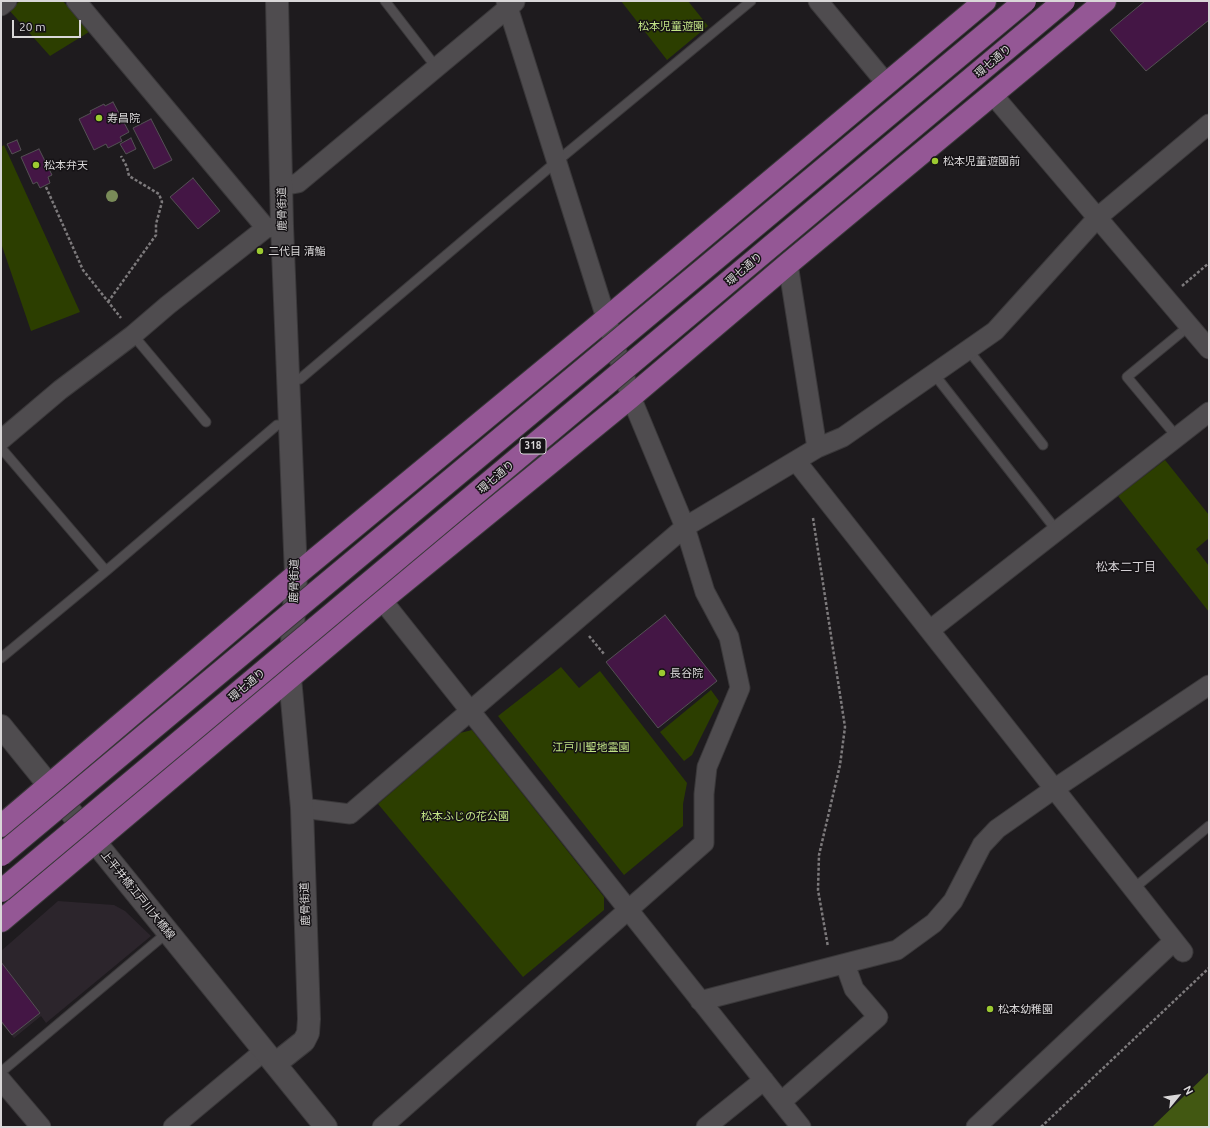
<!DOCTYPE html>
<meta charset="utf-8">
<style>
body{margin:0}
#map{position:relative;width:1210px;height:1128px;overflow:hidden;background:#1e1b1e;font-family:Ubuntu,sans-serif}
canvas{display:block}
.frame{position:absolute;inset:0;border:2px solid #d9d7d8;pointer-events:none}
.north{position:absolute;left:1158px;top:1076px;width:40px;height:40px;-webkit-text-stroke:3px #151215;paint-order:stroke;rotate:61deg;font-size:11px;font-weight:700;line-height:16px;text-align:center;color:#d9d7d8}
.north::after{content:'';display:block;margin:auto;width:14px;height:18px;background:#d9d7d8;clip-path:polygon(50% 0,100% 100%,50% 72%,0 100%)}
.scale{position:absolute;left:12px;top:20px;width:69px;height:18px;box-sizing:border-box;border:2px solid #d9d7d8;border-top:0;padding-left:5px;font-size:12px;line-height:14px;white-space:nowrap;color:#d9d7d8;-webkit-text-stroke:3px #151215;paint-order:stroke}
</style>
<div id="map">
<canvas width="1210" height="1128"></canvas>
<div class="frame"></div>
<div class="north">N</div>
<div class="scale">20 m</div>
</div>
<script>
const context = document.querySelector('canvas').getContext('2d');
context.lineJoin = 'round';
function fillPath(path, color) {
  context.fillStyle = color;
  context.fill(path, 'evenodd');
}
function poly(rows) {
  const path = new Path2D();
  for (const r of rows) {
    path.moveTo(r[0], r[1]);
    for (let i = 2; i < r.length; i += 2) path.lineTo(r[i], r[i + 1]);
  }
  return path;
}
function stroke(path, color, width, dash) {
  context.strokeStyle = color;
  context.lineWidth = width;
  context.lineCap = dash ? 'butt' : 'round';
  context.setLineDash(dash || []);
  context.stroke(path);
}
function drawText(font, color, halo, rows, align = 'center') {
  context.font = font + ' Ubuntu,"Noto Sans JP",sans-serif';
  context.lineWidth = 3;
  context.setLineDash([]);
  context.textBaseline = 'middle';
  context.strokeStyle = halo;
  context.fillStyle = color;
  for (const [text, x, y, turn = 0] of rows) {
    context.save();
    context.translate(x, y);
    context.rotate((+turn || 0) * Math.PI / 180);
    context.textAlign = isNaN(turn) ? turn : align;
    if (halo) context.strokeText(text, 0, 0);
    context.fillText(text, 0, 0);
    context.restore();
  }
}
fillPath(poly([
 [58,901,114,905,125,911,151,936,46,1023,41,1016,14,1038,1,1023,1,951]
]), '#2c252c');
fillPath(poly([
 [20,1,63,1,89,32,50,56,9,10],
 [621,1,688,1,708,26,667,60],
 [4,145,80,312,31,331,1,243,1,147],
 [1165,460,1209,515,1209,538,1196,549,1209,566,1209,612,1118,496],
 [561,667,579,688,600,671,687,783,683,804,683,826,624,875,498,716],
 [711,690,719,701,692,755,684,761,660,732],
 [472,730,604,897,604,910,523,977,378,804,460,733]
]), '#2c3e00');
fillPath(poly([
 [1209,1072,1209,1127,1152,1127]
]), '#425812');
const building = poly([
 [1145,1,1209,1,1209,20,1146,71,1110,30,1145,1],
 [113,102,129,132,120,137,122,141,108,148,106,144,94,150,79,119,91,113,90,111,104,104,105,106,113,102],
 [151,119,172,160,154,169,133,128,151,119],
 [131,138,136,149,126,154,120,144,131,138],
 [17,140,21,150,12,154,7,144,17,140],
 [39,149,52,175,48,177,50,183,40,188,37,182,33,184,21,157,39,149],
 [193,178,220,211,198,229,170,197,193,178],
 [665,615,717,681,658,728,606,662,665,615],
 [1,962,40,1013,12,1035,1,1021,1,962]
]);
fillPath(building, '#441645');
stroke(building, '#545154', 1);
const service = poly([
 [385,1,436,67],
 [133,335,206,422],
 [969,351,1043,445],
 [934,374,1057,531],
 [289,381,300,379,556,162,751,1],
 [1177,437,1127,377,1189,326],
 [1,448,106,571],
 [1,658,106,571,277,425,289,425],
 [1133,889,1209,826],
 [1,1072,168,932]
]);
const minor = poly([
 [76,1,266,228],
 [818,1,886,83],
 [1,6,7,1],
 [993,95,1209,349],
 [281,186,298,183,515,2],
 [788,264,817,448],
 [1,440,60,390,133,335,168,305,266,228,282,226],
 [796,461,1183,952],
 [382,600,801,1127],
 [930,630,1209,412],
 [302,808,350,814,685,527,817,448,843,437,995,331,1098,217,1209,124],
 [700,1001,897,950,934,923,953,901,982,845,997,829,1054,789,1209,685],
 [1,1080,41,1127],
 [781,1102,878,1017,854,989,845,964],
 [173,1127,264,1051],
 [382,1127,704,843,704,794,707,767,740,688,729,637,705,592,685,527,631,397,506,1],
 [706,1127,764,1080],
 [976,1127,1174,941]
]);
const tertiary = poly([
 [1,726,326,1127],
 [275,1064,304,1041,308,1033,309,1019,302,808,290,678,296,575,282,226,277,1]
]);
const primary = poly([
 [1,826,296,575,607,318,985,1],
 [1,921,382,600,631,397,788,264,1105,1]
]);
stroke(service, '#3a383a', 11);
stroke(minor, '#3a383a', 21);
stroke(tertiary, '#3a383a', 24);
stroke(primary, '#3a383a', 24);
stroke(poly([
 [46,187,83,270,121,318],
 [1182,286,1209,263],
 [108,302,156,235,156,224,162,202,159,194,129,176,127,167,121,156],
 [813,518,845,727,840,765,819,855,818,890,828,947],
 [589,636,604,654],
 [1041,1127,1209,968]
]), '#7d7a7c', 2.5, [3, 2]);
stroke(service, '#4f4c4f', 9);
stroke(minor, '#4f4c4f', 19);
stroke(tertiary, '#4f4c4f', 22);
stroke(primary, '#945795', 22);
const primaryBridge = poly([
 [1,855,1025,1],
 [1,891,1064,1]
]);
stroke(primaryBridge, '#3a383a', 24, []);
stroke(primaryBridge, '#945795', 22);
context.fillStyle = '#798b58';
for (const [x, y] of [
 [112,196]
]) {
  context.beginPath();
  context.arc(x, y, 6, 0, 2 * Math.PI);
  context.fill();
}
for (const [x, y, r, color] of [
 [99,118,4,"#9cca31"],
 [935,161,4,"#9cca31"],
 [36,165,4,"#9cca31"],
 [260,251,4,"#9cca31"],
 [662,673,4,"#9cca31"],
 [990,1009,4,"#9cca31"]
]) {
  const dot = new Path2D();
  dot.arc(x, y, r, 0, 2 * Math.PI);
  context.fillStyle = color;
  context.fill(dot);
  stroke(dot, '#151215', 1.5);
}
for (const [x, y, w] of [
 [533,446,26]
]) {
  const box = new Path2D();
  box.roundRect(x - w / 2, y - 8, w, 16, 3);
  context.fillStyle = '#151215';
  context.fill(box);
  stroke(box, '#d9d7d8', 1);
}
drawText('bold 10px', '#d9d7d8', null, [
 ["318",533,446]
]);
drawText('11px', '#c3e687', '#151215', [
 ["松本児童遊園",671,26],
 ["江戸川聖地霊園",591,747],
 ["松本ふじの花公園",465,816]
]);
drawText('11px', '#d9d7d8', '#151215', [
 ["環七通り",993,61,-40],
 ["鹿骨街道",282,209,-91],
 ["環七通り",744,269,-40],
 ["環七通り",496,477,-40],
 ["鹿骨街道",294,581,-89],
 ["環七通り",247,685,-40],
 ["上平井橋江戸川大橋線",138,895,51],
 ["鹿骨街道",305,904,-92]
]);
drawText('11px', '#d9d7d8', '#151215', [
 ["寿昌院",107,118],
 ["松本児童遊園前",943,161],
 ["松本弁天",44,165],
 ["二代目 清鮨",268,251],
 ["長谷院",670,673],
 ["松本幼稚園",998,1009]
], 'left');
drawText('12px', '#d4d0d4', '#151215', [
 ["松本二丁目",1126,567]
]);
</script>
